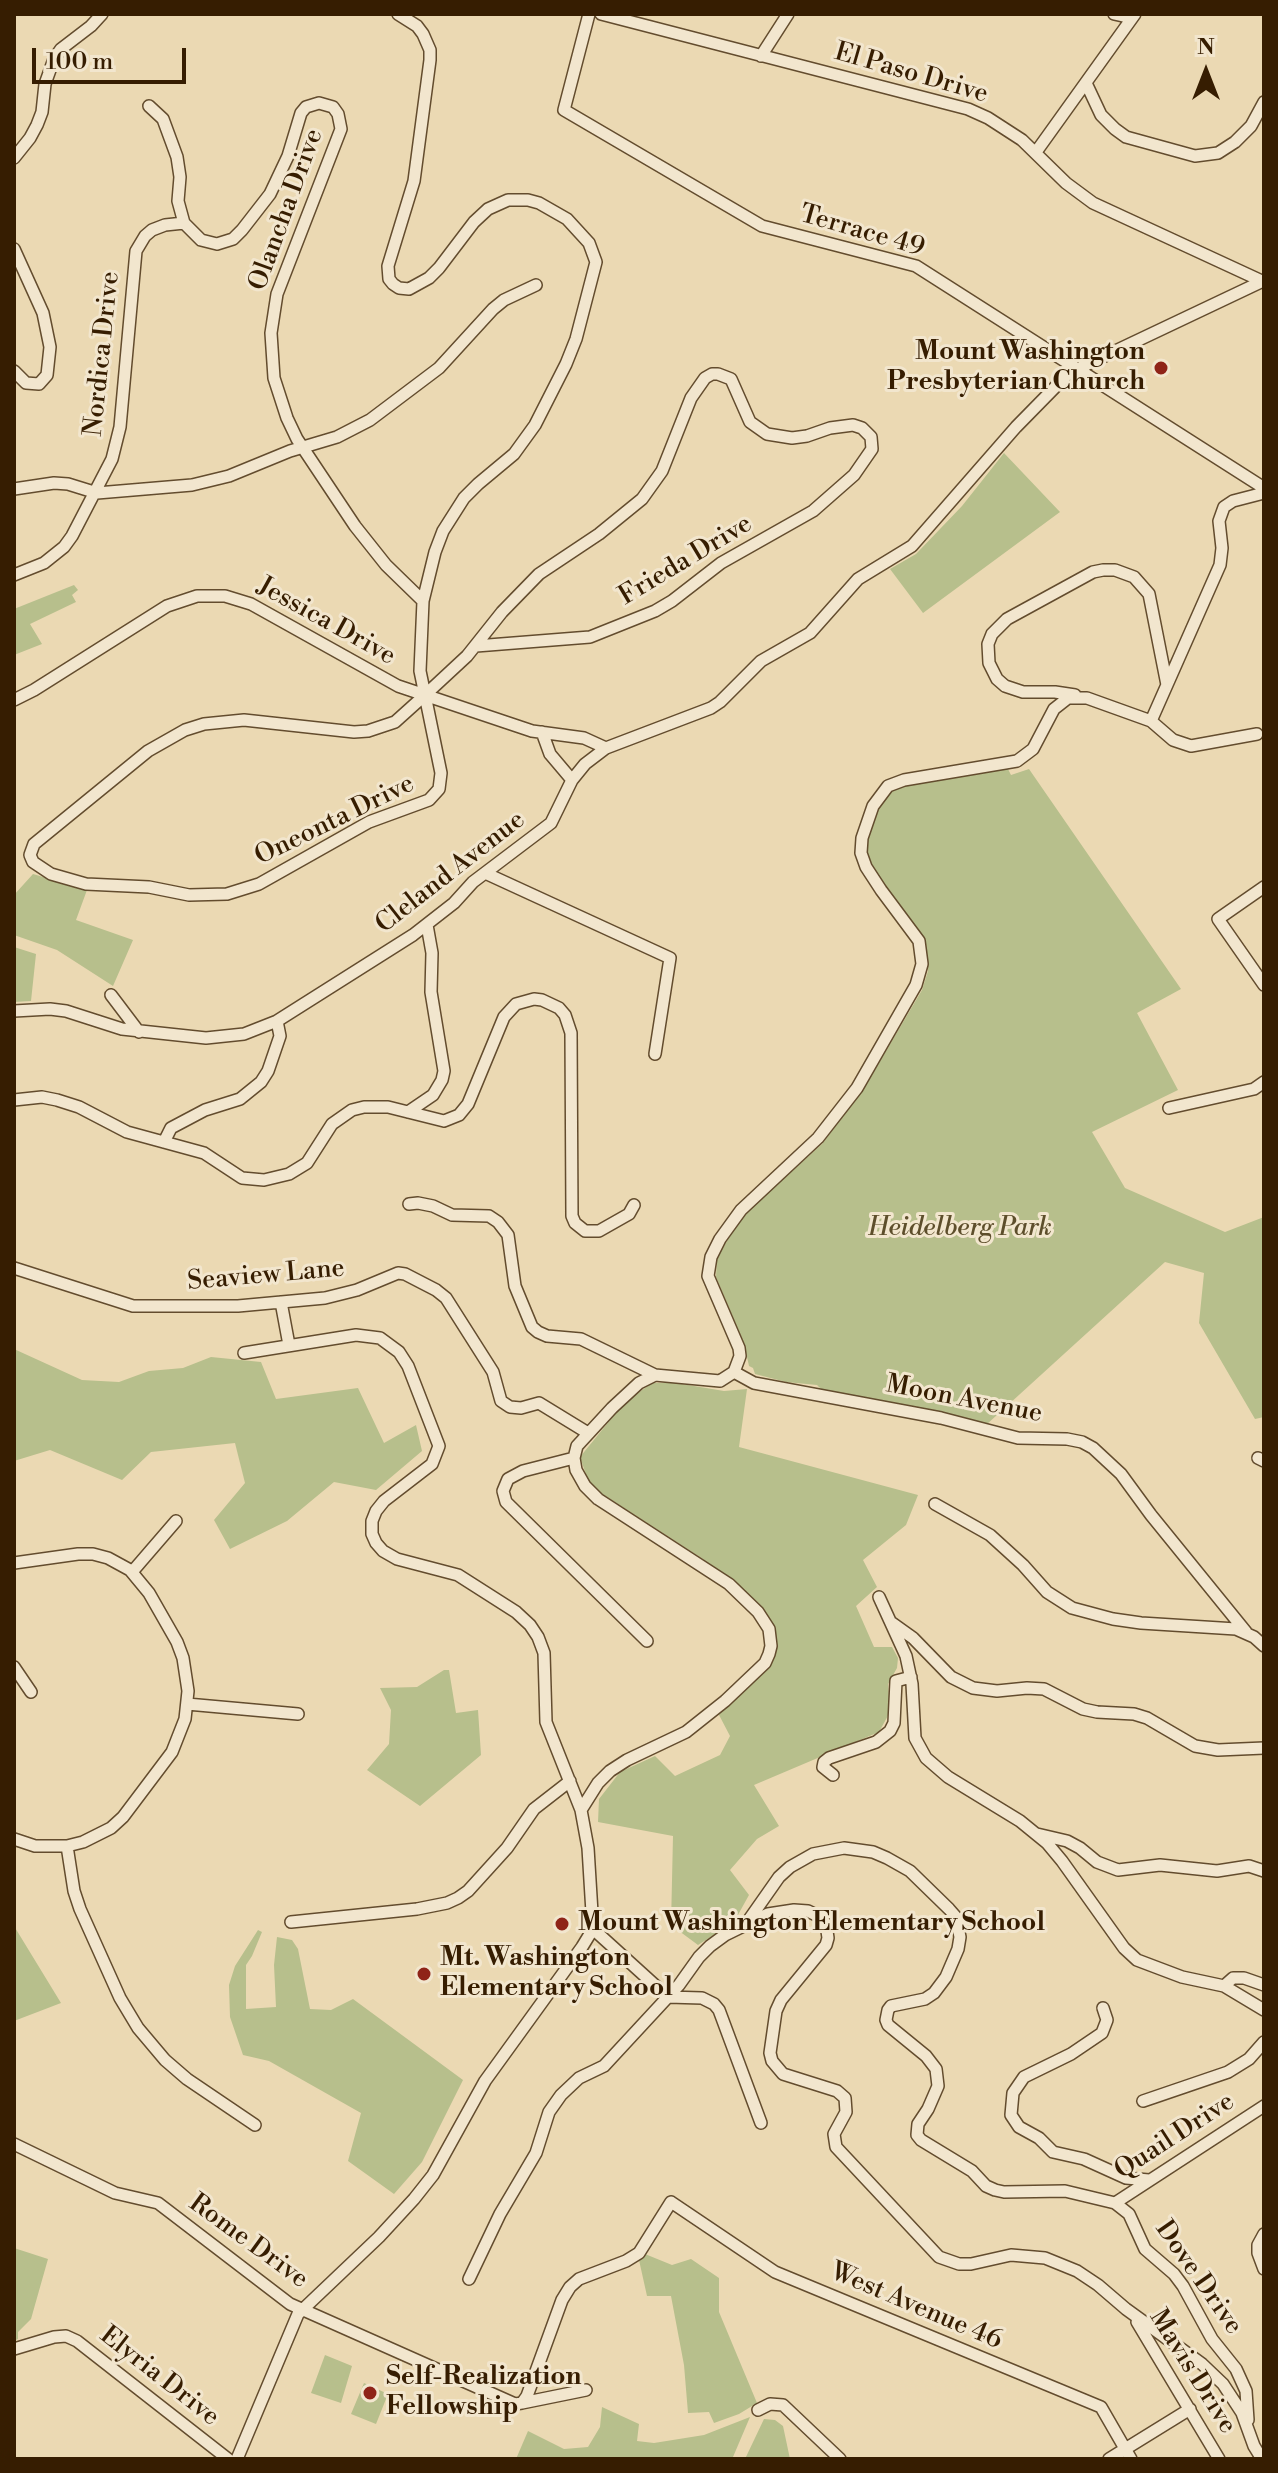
<!DOCTYPE html>
<style>
body{margin:0}
#map{position:relative;width:1278px;height:2473px;overflow:hidden;background:#ebd9b3;font-family:"Libre Bodoni",serif}
canvas{display:block}
.frame{position:absolute;inset:0;border:16px solid #361d01;pointer-events:none}
.north{position:absolute;left:1166px;top:32px;width:80px;height:80px;-webkit-text-stroke:6px #f2e6ce;paint-order:stroke;rotate:0deg;font-size:22px;font-weight:700;line-height:32px;text-align:center;color:#361d01}
.north::after{content:'';display:block;margin:auto;width:28px;height:36px;background:#361d01;clip-path:polygon(50% 0,100% 100%,50% 72%,0 100%)}
.scale{position:absolute;left:32px;top:48px;width:154px;height:36px;box-sizing:border-box;border:4px solid #361d01;border-top:0;padding-left:10px;font-size:24px;line-height:28px;white-space:nowrap;color:#361d01;-webkit-text-stroke:6px #f2e6ce;paint-order:stroke}
</style>
<div id="map">
<canvas width="1278" height="2473"></canvas>
<div class="frame"></div>
<div class="north">N</div>
<div class="scale">100 m</div>
</div>
<script>
const context = document.querySelector('canvas').getContext('2d');
context.lineJoin = 'round';
function fillPath(path, color) {
  context.fillStyle = color;
  context.fill(path, 'evenodd');
}
function poly(rows) {
  const path = new Path2D();
  for (const r of rows) {
    path.moveTo(r[0], r[1]);
    for (let i = 2; i < r.length; i += 2) path.lineTo(r[i], r[i + 1]);
  }
  return path;
}
function stroke(path, color, width, dash) {
  context.strokeStyle = color;
  context.lineWidth = width;
  context.lineCap = dash ? 'butt' : 'round';
  context.setLineDash(dash || []);
  context.stroke(path);
}
function drawText(font, color, halo, rows, align = 'center') {
  context.font = font + ' "Libre Bodoni",serif';
  context.lineWidth = 6;
  context.setLineDash([]);
  context.textBaseline = 'middle';
  context.strokeStyle = halo;
  context.fillStyle = color;
  for (const [text, x, y, turn = 0] of rows) {
    context.save();
    context.translate(x, y);
    context.rotate((+turn || 0) * Math.PI / 180);
    context.textAlign = isNaN(turn) ? turn : align;
    if (halo) context.strokeText(text, 0, 0);
    context.fillText(text, 0, 0);
    context.restore();
  }
}
fillPath(poly([
 [1004,453,1060,512,923,613,890,569,916,554,962,506],
 [74,585,78,590,72,595,76,602,30,624,42,644,14,655,14,609],
 [1008,769,1011,775,1029,769,1181,989,1137,1013,1178,1090,1092,1132,1125,1188,1225,1232,1264,1217,1264,1417,1255,1419,1199,1323,1204,1273,1165,1262,986,1425,938,1411,822,1390,817,1385,786,1382,755,1374,753,1368,749,1366,744,1343,716,1277,717,1258,737,1224,746,1213,822,1144,863,1090,922,990,928,971,924,940,876,873,866,853,866,843,879,805,890,791,907,782],
 [33,874,87,890,76,920,133,940,113,986,57,950,14,935,14,895],
 [14,947,36,954,31,1001,14,1002],
 [14,1349,82,1380,119,1382,149,1371,183,1368,211,1357,261,1362,276,1399,358,1388,384,1443,416,1425,422,1451,376,1490,334,1482,287,1521,230,1549,214,1520,245,1483,235,1443,151,1452,122,1480,50,1450,14,1461],
 [652,1383,676,1383,724,1391,747,1389,739,1447,918,1495,906,1525,863,1560,877,1587,856,1606,874,1647,892,1647,898,1658,897,1668,888,1684,890,1712,879,1732,754,1785,779,1826,757,1839,730,1870,749,1895,734,1922,698,1945,671,1925,673,1836,598,1822,599,1799,620,1772,655,1756,675,1776,720,1755,730,1736,718,1713,776,1643,775,1629,762,1608,703,1559,590,1486,580,1457,624,1403],
 [444,1670,449,1670,456,1713,478,1710,481,1755,420,1806,367,1770,389,1744,391,1710,380,1688,417,1687],
 [14,1926,61,2003,14,2021],
 [258,1930,262,1932,252,1956,246,1965,246,2009,276,2007,274,1965,277,1937,292,1940,298,1949,310,2009,331,2010,353,1999,463,2080,422,2162,394,2194,348,2161,361,2113,269,2061,243,2055,230,2017,229,1985,235,1966],
 [14,2248,48,2259,31,2319,18,2332,18,2339,14,2341],
 [645,2254,672,2265,691,2259,719,2278,719,2312,757,2403,739,2414,714,2423,709,2412,688,2413,684,2365,671,2296,647,2296,639,2260],
 [325,2355,352,2366,341,2403,311,2393],
 [364,2383,388,2394,376,2424,351,2414],
 [602,2407,639,2424,637,2441,654,2443,704,2435,750,2417,733,2457,516,2459,528,2431,564,2449,588,2447,600,2427],
 [764,2419,775,2420,783,2426,790,2459,745,2459]
]), '#b7bf8c');
const minor = poly([
 [398,14,417,26,423,34,430,50,430,60,414,181,388,266,389,279,393,284,399,288,409,289,429,278,439,268,474,222,488,209,508,200,528,200,539,203,567,219,589,243,596,262,576,339,566,364,535,425,514,454,478,484,464,498,443,531,435,552,423,601,420,671,425,695,441,773,439,789,429,800,369,822,259,884,227,894,189,895,149,887,86,884,51,874,33,862,30,855,34,844,148,751,185,730,204,724,244,720,354,732,368,731,395,722,425,695,467,656,502,612,539,574,599,534,642,499,662,471,691,398,705,378,712,374,718,374,731,379,750,422,767,434,792,438,807,436,830,428,853,425,862,428,871,437,872,449,854,475,813,511,721,563,672,601,655,611,590,637,476,646],
 [589,14,564,110,762,226,916,266,1264,488],
 [601,14,968,109,988,118,1022,140,1066,183,1093,203,1264,282],
 [1114,14,1132,18],
 [761,56,788,14],
 [1086,83,1101,115,1115,129,1126,137,1195,156,1218,153,1235,142,1251,126,1264,102],
 [149,106,163,119,177,157,180,177,178,201,184,223,201,240,217,244,233,239,242,230,270,194,288,156,301,113,306,107,319,103,333,107,338,114,341,129,277,294,271,333,274,378,287,418,297,439,355,526,386,565,423,601],
 [1036,152,1135,14],
 [14,158,30,138,37,125,42,112,45,84,54,59,61,49,91,26,102,14],
 [14,249,43,313,50,347,47,375,39,384,26,383,14,371],
 [14,489,54,483,68,484,97,493,192,485,229,476,290,451,337,437,370,420,439,368,493,309,504,300,536,285],
 [14,575,44,563,64,547,72,536,112,459,120,427,136,251,145,236,152,230,165,225,184,223],
 [1075,695,1055,692,1023,692,1005,686,997,679,989,663,988,644,992,634,1007,619,1093,572,1103,570,1115,570,1134,577,1149,594,1167,685],
 [14,700,34,690,167,606,197,596,225,596,251,604,398,686,532,731,584,738,606,748],
 [1151,721,1173,740,1191,746,1257,734],
 [542,732,550,754,572,780],
 [485,873,670,958,655,1054],
 [1264,887,1218,919,1264,985],
 [111,995,139,1032],
 [14,1011,50,1009,66,1011,122,1029,206,1038,244,1034,277,1021,413,935,454,903,473,882,551,823,572,780,585,764,606,748,711,708,720,702,761,661,810,633,858,579,912,546,1016,427,1069,373,1263,281],
 [14,1100,42,1097,57,1100,79,1107,127,1132,204,1153,242,1178,264,1180,289,1174,307,1163,332,1124,352,1110,364,1107,388,1107,444,1121,459,1115,468,1104,504,1017,516,1004,534,999,542,1000,559,1008,565,1015,571,1033,572,1216,575,1223,585,1231,599,1231,629,1214,634,1205],
 [1169,1108,1254,1089,1264,1082],
 [408,1112,433,1095,442,1080,444,1071,431,992,432,953,427,925],
 [164,1142,171,1128,205,1110,240,1099,261,1082,268,1071,280,1036,277,1021],
 [409,1204,418,1203,433,1206,452,1215,489,1216,498,1222,508,1235,515,1286,532,1327,538,1332,547,1336,581,1339,655,1375],
 [14,1268,133,1306,238,1306,325,1298,357,1290,398,1273,405,1274,436,1290,446,1298,493,1372,501,1401,510,1407,521,1408,539,1403,588,1433],
 [281,1302,289,1345],
 [244,1353,356,1335,380,1338,399,1352,408,1366,439,1446,432,1464,384,1501,376,1511,372,1521,372,1534,376,1543,383,1551,397,1559,458,1575,516,1612,530,1625,538,1637,544,1653,546,1722,581,1810],
 [734,1372,754,1383,941,1418,1018,1438,1067,1439,1082,1442,1093,1448,1121,1474,1151,1515,1246,1632],
 [574,1458,523,1471,508,1479,503,1491,506,1502,647,1641],
 [1258,1458,1264,1461],
 [935,1504,990,1535,1023,1565,1047,1592,1072,1608,1113,1619,1141,1623,1236,1629,1254,1637,1264,1646],
 [14,1563,78,1554,93,1554,108,1558,130,1570,149,1593,177,1642,183,1658,188,1691,185,1719,172,1752,123,1817,111,1828,83,1842,67,1846,35,1846,14,1839],
 [132,1572,176,1521],
 [879,1597,906,1656,912,1684,915,1738,926,1758,948,1777,1020,1821,1047,1843,1062,1861,1124,1948,1137,1960,1182,1977,1224,1986,1264,2010],
 [892,1623,913,1638,951,1677,973,1688,997,1691,1027,1688,1044,1689,1083,1709,1097,1712,1134,1714,1147,1718,1195,1746,1218,1750,1264,1748],
 [14,1667,31,1692],
 [187,1704,298,1714],
 [833,1775,823,1767,824,1762,829,1758,876,1742,890,1731,894,1723,896,1681,911,1677],
 [1037,1834,1067,1841,1080,1848,1097,1862,1118,1870,1160,1865,1217,1871,1249,1866,1264,1871],
 [67,1846,74,1891,80,1909,120,1998,138,2028,165,2060,187,2079,255,2125],
 [291,1922,417,1909,447,1903,458,1898,468,1891,507,1848,534,1809,570,1781],
 [746,1924,779,1877,790,1867,813,1854,844,1848,873,1852,887,1858,910,1871,949,1909,956,1917,960,1937,958,1949,946,1977,934,1993,925,1999,891,2006,888,2010,886,2020,888,2025,926,2056,936,2069,938,2086,928,2109,918,2124,917,2135,921,2140,972,2171,986,2186,995,2190,1004,2192,1065,2191,1115,2203,1264,2106],
 [593,1929,668,1997],
 [1224,1986,1233,1978,1244,1978,1264,1985],
 [668,1997,702,1998,714,2004,719,2010,761,2123],
 [1103,2008,1107,2020,1102,2033,1071,2054,1024,2077,1013,2093,1011,2115,1019,2127,1039,2138,1053,2152,1084,2159,1126,2178,1149,2180],
 [1143,2101,1228,2072,1249,2059,1264,2042],
 [14,2144,115,2193,158,2203,290,2304,515,2404,522,2403,527,2396,562,2300,570,2287,579,2279,626,2261,639,2253,671,2202,775,2272,1101,2407,1131,2459],
 [1115,2203,1129,2214,1145,2249,1174,2274,1183,2286,1212,2339,1236,2369,1246,2391,1248,2420],
 [1264,2234,1258,2245,1258,2253,1264,2269],
 [469,2279,500,2214,536,2153,549,2112,561,2095,579,2078,604,2066,679,1985,699,1957,710,1946,725,1935,768,1914,794,1910,808,1911,822,1918,826,1924,828,1938,826,1945,781,2000,776,2011,770,2053,772,2061,783,2074,837,2091,845,2098,846,2112,834,2134,836,2147,939,2257,959,2264,971,2264,1011,2255,1045,2258,1077,2271,1098,2285,1126,2309,1202,2364,1223,2384,1242,2413,1254,2446,1262,2459],
 [1137,2322,1219,2459],
 [14,2349,54,2337,66,2336,77,2341,228,2459],
 [522,2403,586,2390],
 [758,2410,770,2404,783,2405,840,2459],
 [237,2459,298,2314,379,2237,414,2199,433,2175,485,2081,582,1947,593,1929,588,1848,581,1810,598,1783,610,1771,627,1760,686,1732,725,1701,765,1663,769,1654,771,1646,769,1629,758,1612,729,1584,598,1499,585,1486,576,1470,574,1458,577,1446,612,1408,639,1383,655,1375,720,1381,734,1372,740,1356,739,1348,708,1276,711,1257,720,1239,741,1210,818,1138,857,1088,916,985,922,964,919,941,881,890,866,867,861,853,862,838,873,806,888,786,904,780,1017,761,1033,749,1054,709,1068,698,1087,698,1151,721,1220,565,1222,548,1219,521,1224,507,1233,501,1264,493],
 [1109,2459,1190,2409]
]);
stroke(minor, '#634c2e', 14);
stroke(minor, '#f2e6ce', 11);
for (const [x, y, r, color] of [
 [1161,368,8,"#8f2418"],
 [562,1924,8,"#8f2418"],
 [424,1974,8,"#8f2418"],
 [370,2393,8,"#8f2418"]
]) {
  const dot = new Path2D();
  dot.arc(x, y, r, 0, 2 * Math.PI);
  context.fillStyle = color;
  context.fill(dot);
  stroke(dot, '#f2e6ce', 3);
}
drawText('26px', '#361d01', '#f2e6ce', [
 ["El Paso Drive",911,74,16],
 ["Olancha Drive",287,210,-70],
 ["Terrace 49",862,232,16],
 ["Nordica Drive",103,354,-84],
 ["Frieda Drive",686,561,-31],
 ["Jessica Drive",326,622,29],
 ["Oneonta Drive",335,821,-26],
 ["Cleland Avenue",451,873,-38],
 ["Seaview Lane",266,1276,-5],
 ["Moon Avenue",964,1400,11],
 ["Quail Drive",1175,2137,-33],
 ["Rome Drive",248,2242,36],
 ["Dove Drive",1198,2278,55],
 ["West Avenue 46",916,2307,23],
 ["Mavis Drive",1192,2372,58],
 ["Elyria Drive",159,2377,38]
]);
drawText('bold 26px', '#361d01', '#f2e6ce', [
 ["Mount Washington",1145,353,"right"],
 ["Presbyterian Church",1145,383,"right"],
 ["Mount Washington Elementary School",578,1924],
 ["Mt. Washington",440,1959],
 ["Elementary School",440,1989],
 ["Self-Realization",386,2378],
 ["Fellowship",386,2408]
], 'left');
drawText('italic 26px', '#5d4e2b', '#f2e6ce', [
 ["Heidelberg Park",960,1229]
]);
</script>
